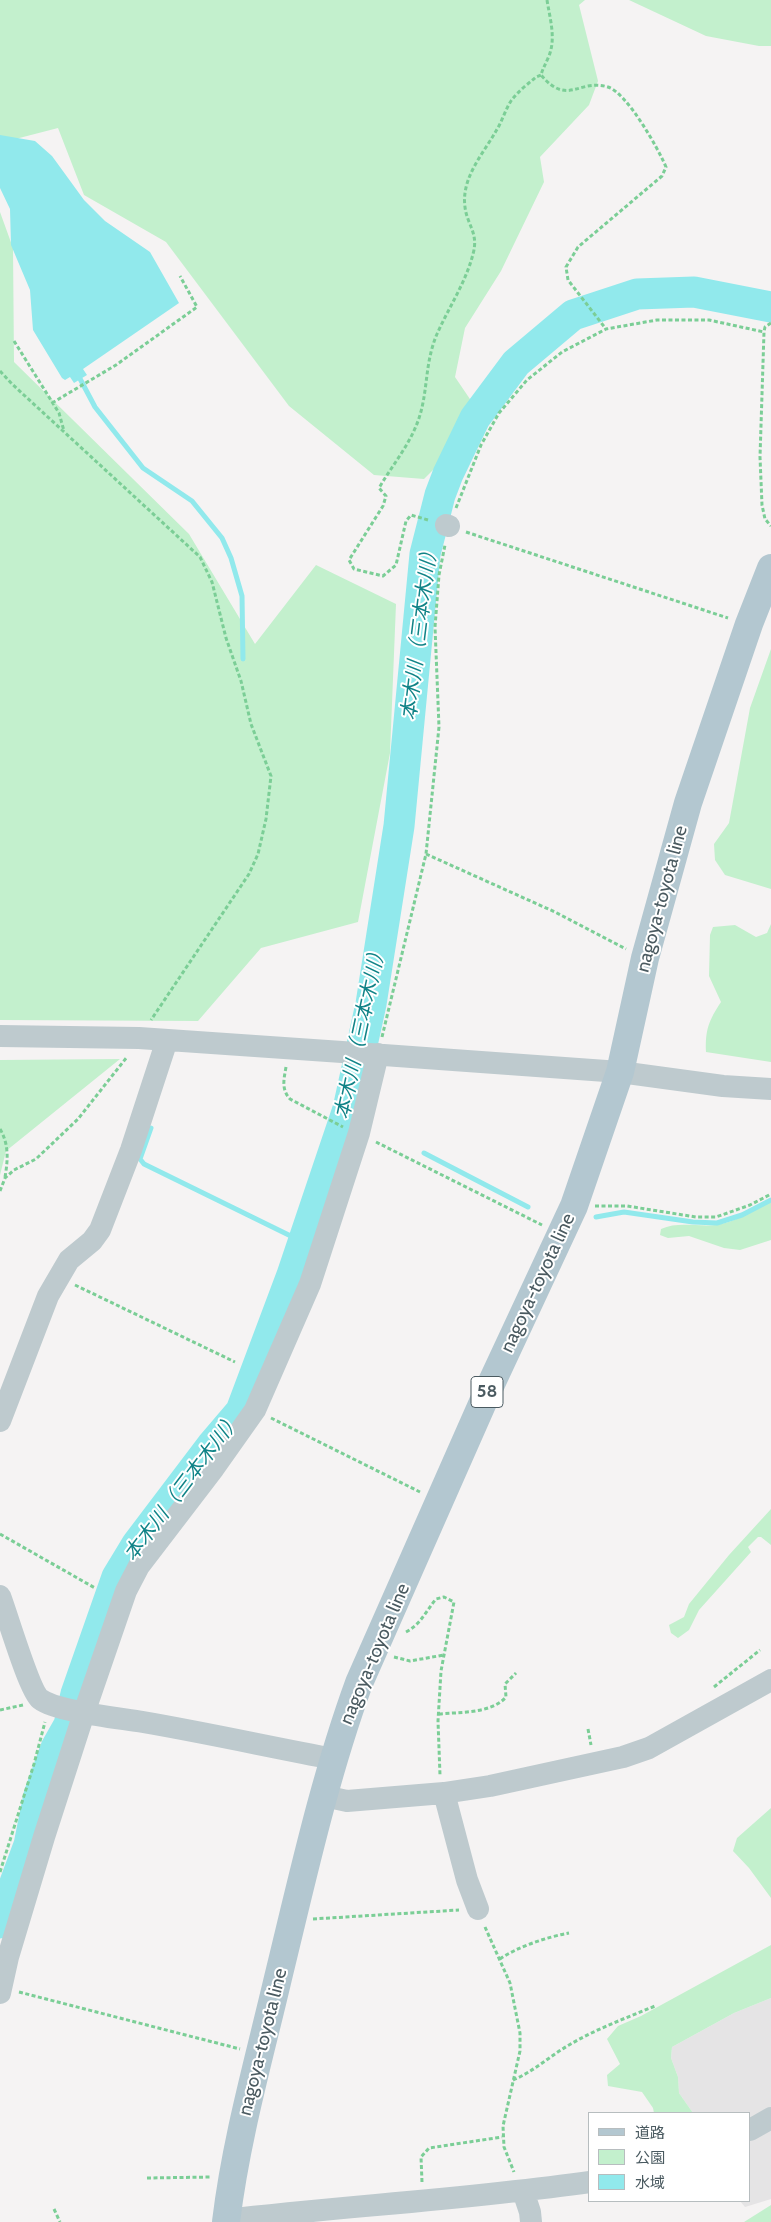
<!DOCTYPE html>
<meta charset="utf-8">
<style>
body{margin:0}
#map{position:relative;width:771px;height:2222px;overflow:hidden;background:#f5f3f3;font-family:Cabin,"Noto Sans JP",sans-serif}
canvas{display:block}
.legend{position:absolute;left:588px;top:2112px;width:162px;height:90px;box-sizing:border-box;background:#fff;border:1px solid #b7bdbf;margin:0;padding:6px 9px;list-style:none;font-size:15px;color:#4a5a60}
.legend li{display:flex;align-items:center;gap:10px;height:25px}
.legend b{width:25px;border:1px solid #b7bdbf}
</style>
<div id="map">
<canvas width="771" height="2222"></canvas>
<ul class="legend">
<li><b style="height:6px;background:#b3c7d0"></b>道路</li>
<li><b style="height:14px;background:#c3f0cd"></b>公園</li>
<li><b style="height:14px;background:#91e9ec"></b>水域</li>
</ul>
</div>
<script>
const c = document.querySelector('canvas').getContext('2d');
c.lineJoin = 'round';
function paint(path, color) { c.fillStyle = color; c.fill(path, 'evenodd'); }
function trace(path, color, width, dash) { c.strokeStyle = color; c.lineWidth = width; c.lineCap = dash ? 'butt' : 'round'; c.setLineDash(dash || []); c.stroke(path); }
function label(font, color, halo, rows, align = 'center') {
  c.font = font + ' Cabin,"Noto Sans JP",sans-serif'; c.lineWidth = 4; c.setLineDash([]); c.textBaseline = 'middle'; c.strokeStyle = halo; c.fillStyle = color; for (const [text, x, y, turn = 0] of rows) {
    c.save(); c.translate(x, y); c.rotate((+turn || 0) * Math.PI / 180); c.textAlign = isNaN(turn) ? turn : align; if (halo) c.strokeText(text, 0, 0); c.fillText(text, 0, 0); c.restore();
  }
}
const education = new Path2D(`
 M771,1998V2199L745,2207L740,2201H750V2113H693L679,2093L678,2077L671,2058L672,2047L734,2013Z`);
const green = new Path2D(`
 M0,0H585L579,5L598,81L589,105L540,157L544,182L501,271L465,328L455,377L474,405L445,458L424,479L374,475L289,406L166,242L84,195L58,128L0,143Z
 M629,0H771V46H759L706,36Z
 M0,212L13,248L14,362L189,534L255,644L316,565L396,604L390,753L358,922L261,948L198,1021L0,1020Z
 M771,649V889L725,875L715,860L714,844L729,823L750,708Z
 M771,924V1062L706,1052C705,1030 709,1020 721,1002L709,976L710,935L713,927L735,925L756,937L767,933Z
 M120,1059L6,1151L0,1175V1060Z
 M771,1202V1240L740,1250L724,1248L689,1236L668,1238L660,1235L661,1229C678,1221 697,1227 716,1225C735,1222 753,1211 771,1202Z
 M771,1509V1545L761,1537H758L748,1547L751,1552L699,1610L689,1630L678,1638L671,1633L669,1625L684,1617L689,1604L729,1555Z
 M771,1808V1898L749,1868L733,1851L737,1838Z
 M771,1945V1998L734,2013L672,2047L671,2058L678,2077L679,2093L693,2113H654L653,2108L642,2092L608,2086L607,2075L620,2064L607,2039L618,2026L641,2016Z
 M771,2205V2222H744Z`);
const water = new Path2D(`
 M0,135L35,141L52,156L84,200L105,221L150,252L179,303L83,369L87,375L74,383L70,377L65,380L62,378L33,330L30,290L11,245L10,209L0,188Z`);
const stream = new Path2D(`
 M77,373L95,407L143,468L192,501L222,538L231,558L242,596L243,659
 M151,1128L140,1159L144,1164L303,1242
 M424,1153L528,1207
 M596,1217L624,1212L693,1222L717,1223L742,1215L771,1200
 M0,1895L10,1896`);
const river = new Path2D(`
 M0,1923L29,1845L39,1795L56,1748L69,1725L76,1694L117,1577L137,1544L212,1445L241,1411L292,1275L348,1109L371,1004L399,826L425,554L440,495L448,474L475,418L516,363L573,315L637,294L694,292L771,307`);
const path = new Path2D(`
 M547,0C550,19 556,38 549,56C546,63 543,68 541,75C568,107 579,78 608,87C627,93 658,148 666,167L662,176L578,247L566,267L568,280L606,329
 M771,323L765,327L764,332L760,457L762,505L765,519L771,526
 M14,341L59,413L64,431
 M0,371L12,384L200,557L212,582L226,638L241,681L251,724L271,776L266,819L258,854L249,874L151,1020
 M52,403L116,365L197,307L180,276
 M456,508L481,445L499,413L527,380L562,352L606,329L657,320H709L764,332
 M428,520L411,515L406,521L396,565L383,576L354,569L349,560L383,506L386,496L379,488C393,464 412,442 420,415C428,388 425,362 437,334C449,307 466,282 473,254C479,233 467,225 465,207C461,178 483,154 496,131C502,122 505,110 511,101C518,91 528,84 536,77L541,75
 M466,532L728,618
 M426,854L555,912L626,949
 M382,1037L426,854L439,727L435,627L439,575L445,545
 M286,1067C284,1079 281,1089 290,1099L343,1127
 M0,1129C9,1144 8,1160 5,1177
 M376,1142L542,1225
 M0,1191L5,1178L14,1170L36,1159L78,1119L127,1057
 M595,1206H627L696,1217H716L750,1205L771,1194
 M75,1285L235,1362
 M271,1418L420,1492
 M0,1534L95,1588
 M406,1632C421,1624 426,1611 436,1599L444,1597L454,1602L441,1671L438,1721L440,1775
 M394,1657L410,1661L444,1655
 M714,1687L760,1650
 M0,1710L23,1705
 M439,1714C459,1712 491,1714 506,1697L505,1684L516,1673
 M588,1729L591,1745
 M0,1872L34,1764L45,1722
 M313,1919L459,1910
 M485,1927L510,1983L520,2033V2051L503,2126L504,2147L514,2172
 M500,1959C517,1947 547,1937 569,1933
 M19,1992L240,2049
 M513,2080C533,2072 550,2056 569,2045C596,2029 626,2018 655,2006
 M147,2178L212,2177
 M422,2182L421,2157L429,2148L502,2137
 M54,2209L60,2222`);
const minor = new Path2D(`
 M446,525L449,526
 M0,1036L139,1038L342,1052L620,1072L723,1086L771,1089
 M0,1421L48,1296L69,1260L92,1241L100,1230L131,1150L167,1040
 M0,1596C7,1614 29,1690 40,1699C57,1712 120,1718 143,1722C207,1733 270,1747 334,1759
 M444,1793L467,1880L478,1909
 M324,1796L347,1801L444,1793L490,1786L623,1757L649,1748L771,1680
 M0,1993L8,1957L44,1837L84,1713L126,1591L139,1566L214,1468L255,1410L310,1284L359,1133L378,1054
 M750,2130L771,2118
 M523,2191L530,2212L531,2222
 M226,2220C347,2206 469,2199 590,2182`);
const major = new Path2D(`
 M226,2222C236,2139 259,2059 278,1978C302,1880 324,1779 359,1683L491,1384L574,1206L620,1072L645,958L688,803L749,624L771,568`);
const shields = [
 [487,1392,32]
];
const shieldNames = [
 ["58",487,1392]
];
const streetNames = [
 ["nagoya-toyota line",662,899,-75],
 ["nagoya-toyota line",538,1283,-65],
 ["nagoya-toyota line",375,1654,-67],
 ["nagoya-toyota line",263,2042,-76]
];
const waterNames = [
 ["本木川（三本木川）",420,631,-83],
 ["本木川（三本木川）",361,1031,-78],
 ["本木川（三本木川）",183,1487,-53]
];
paint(education, '#e5e4e5');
paint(green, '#c3f0cd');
paint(water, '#91e9ec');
trace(stream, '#91e9ec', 5);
trace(river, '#91e9ec', 31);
trace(path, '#7bce96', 3, [4, 2.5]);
trace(minor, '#becace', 22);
trace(major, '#b3c7d0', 28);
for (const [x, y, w] of shields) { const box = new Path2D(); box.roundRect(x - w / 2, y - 15.5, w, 31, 4); c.fillStyle = '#fff'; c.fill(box); trace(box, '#4a5a60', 1); }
label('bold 18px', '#4a5a60', null, shieldNames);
label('19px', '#4a5a60', '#fff', streetNames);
label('italic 20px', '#108387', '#fff', waterNames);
</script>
